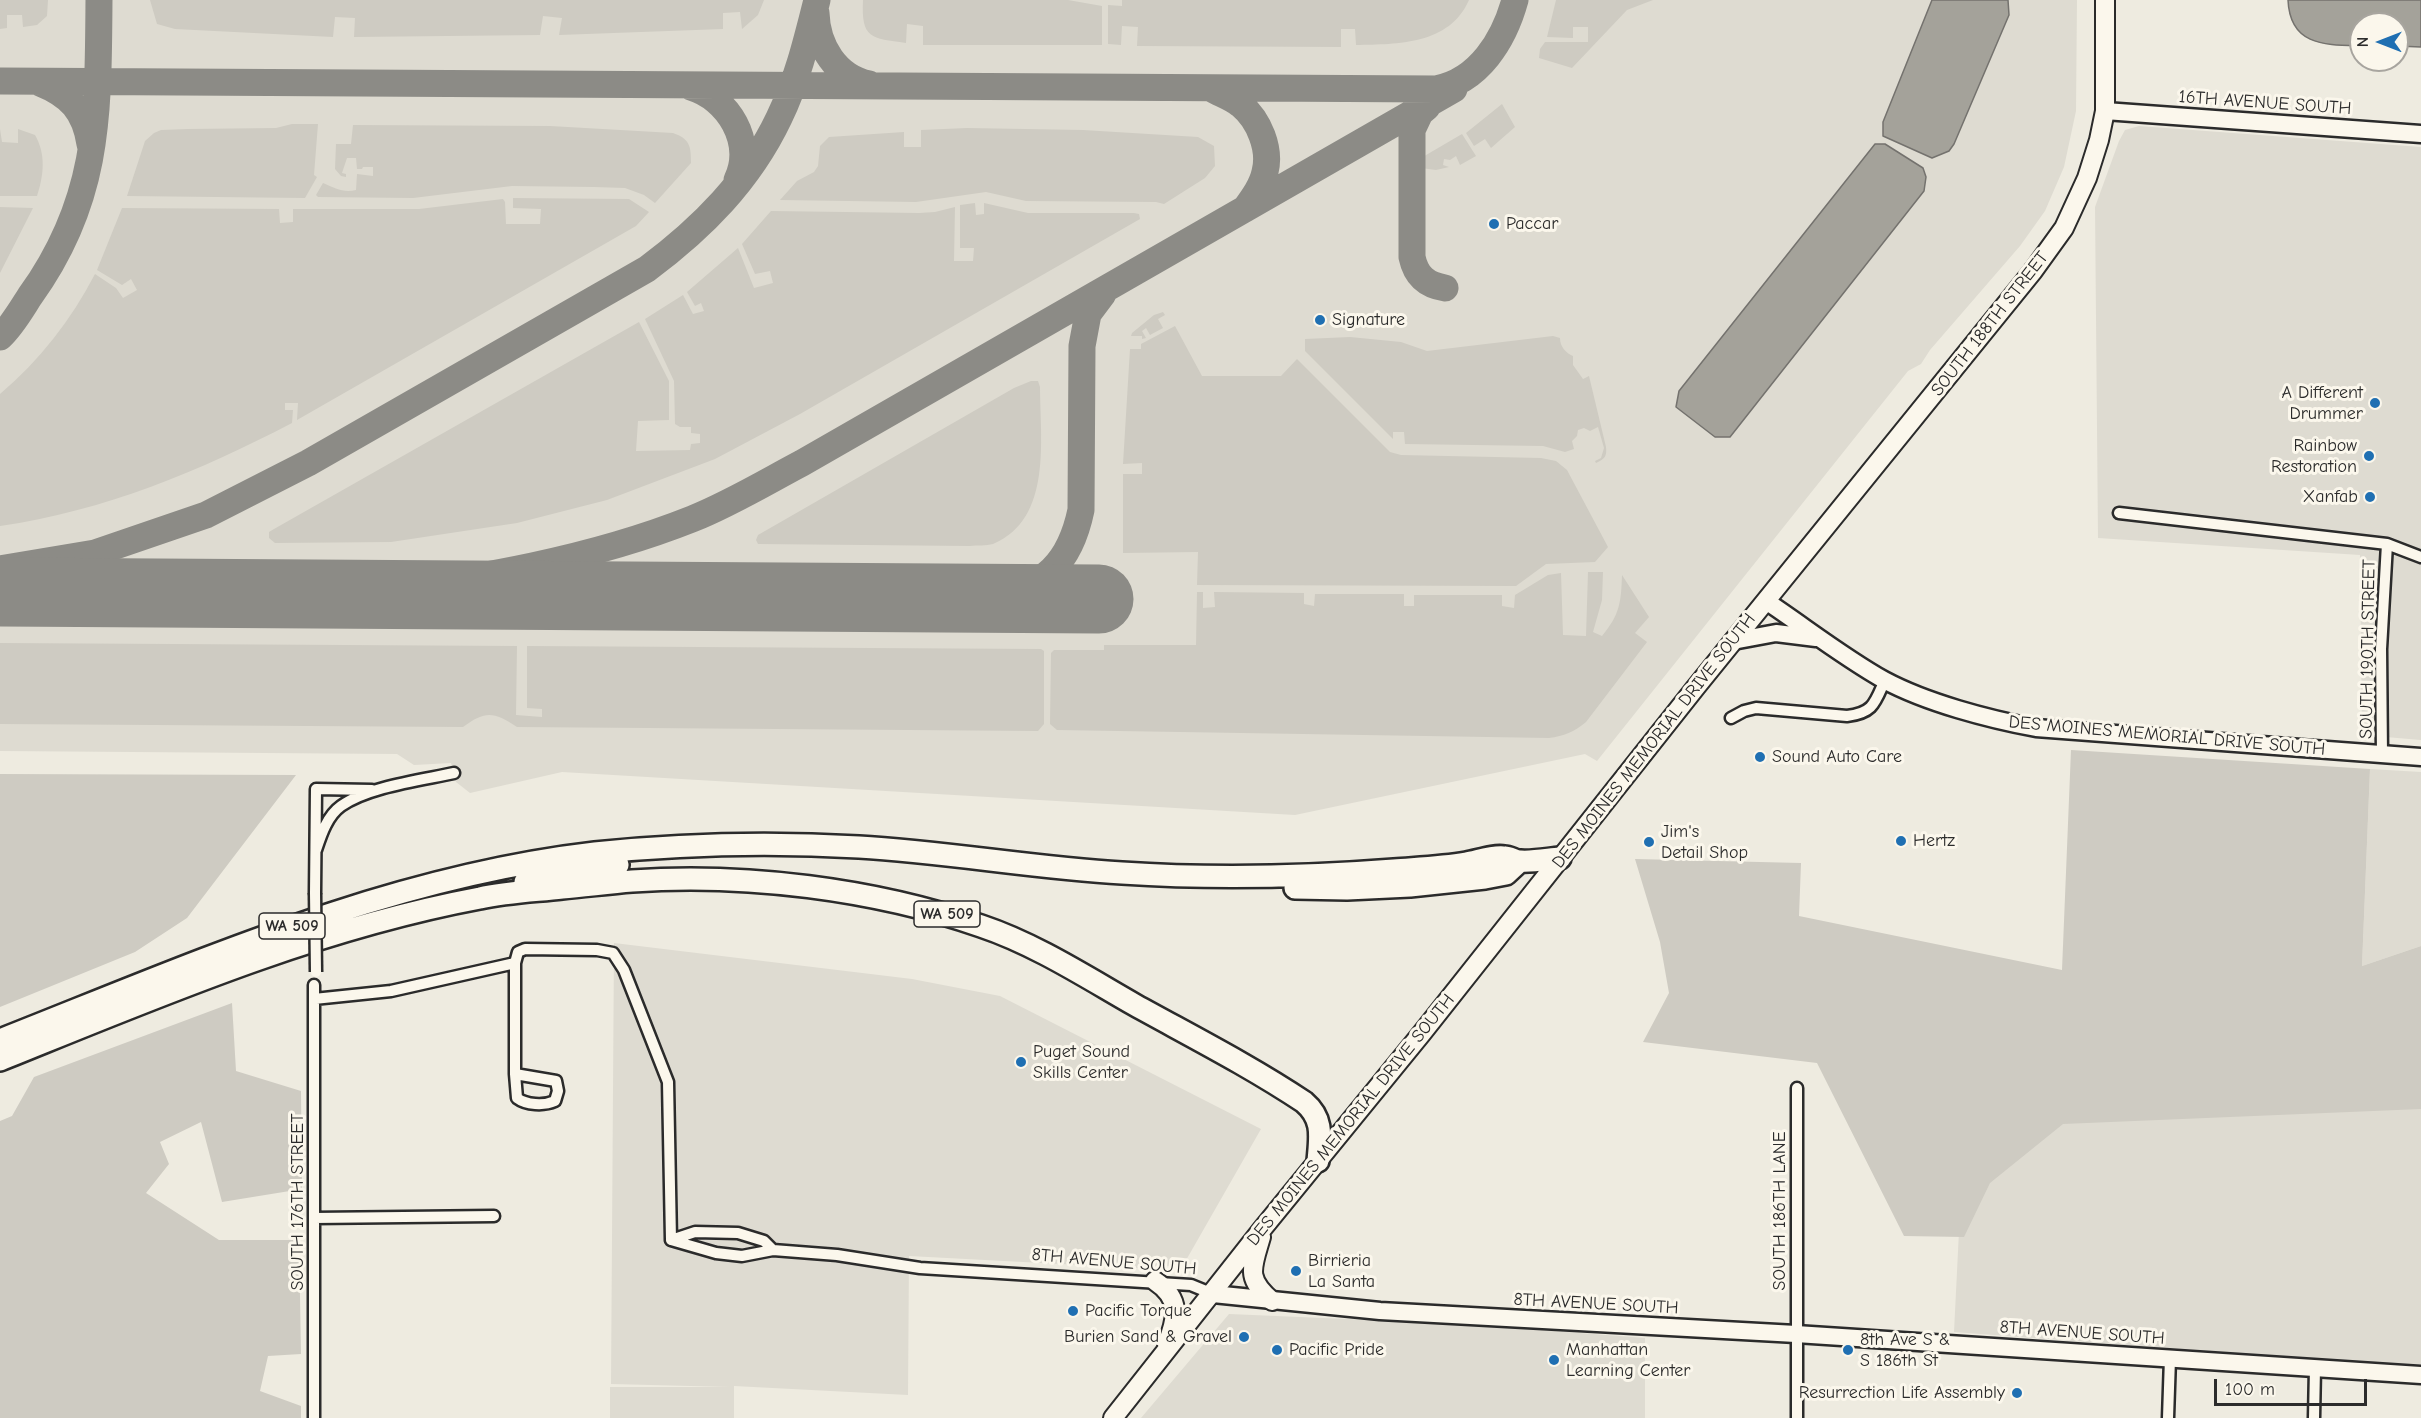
<!DOCTYPE html>
<style>
body{margin:0}
#map{position:relative;width:2421px;height:1418px;overflow:hidden;background:#eeebe0;font-family:"Comic Neue",sans-serif}
canvas{display:block}
.north{position:absolute;left:2349px;top:12px;width:60px;height:60px;box-sizing:border-box;background:#fbf7ec;border:2px solid #a8a59f;border-radius:50%;rotate:270deg;font-size:16px;font-weight:700;line-height:24px;text-align:center;color:#2b2b2b}
.north::after{content:'';display:block;margin:auto;width:21px;height:27px;background:#1f6fb2;clip-path:polygon(50% 0,100% 100%,50% 72%,0 100%)}
.scale{position:absolute;left:2214px;top:1379px;width:153px;height:27px;box-sizing:border-box;border:3px solid #2b2b2b;border-top:0;padding-left:8px;font-size:18px;line-height:21px;white-space:nowrap;color:#2b2b2b;-webkit-text-stroke:4px #fbf7ec;paint-order:stroke}
</style>
<div id="map">
<canvas width="2421" height="1418"></canvas>
<div class="north">N</div>
<div class="scale">100 m</div>
</div>
<script>
const c = document.querySelector('canvas').getContext('2d');
c.lineJoin = 'round';
function paint(path, color) { c.fillStyle = color; c.fill(path, 'evenodd'); }
function trace(path, color, width, dash) { c.strokeStyle = color; c.lineWidth = width; c.lineCap = dash ? 'butt' : 'round'; c.setLineDash(dash || []); c.stroke(path); }
function label(font, color, halo, rows, align = 'center') {
  c.font = font + ' "Comic Neue",sans-serif'; c.lineWidth = 6; c.setLineDash([]); c.textBaseline = 'middle'; c.strokeStyle = halo; c.fillStyle = color; for (const [text, x, y, turn = 0] of rows) {
    c.save(); c.translate(x, y); c.rotate((+turn || 0) * Math.PI / 180); c.textAlign = isNaN(turn) ? turn : align; if (halo) c.strokeText(text, 0, 0); c.fillText(text, 0, 0); c.restore();
  }
}
const built = new Path2D(`
 M0,0H2077L2076,111L2064,167L2045,211L2020,246L1930,350L1921,364L1908,371L1597,761L1585,754L1295,815L562,772L470,793L456,782L451,763L414,765L397,754L0,751Z
 M2139,126L2421,147V740L2362,735L2360,555L2098,538L2095,207L2119,141L2125,130Z
 M2370,769L2421,772V946L2362,966Z
 M614,943L912,979L1000,996L1261,1129L1185,1262L1156,1269L909,1256L908,1395L734,1386V1418H610V1387H730L611,1384Z
 M2421,1099V1367L1954,1332L1960,1211L2047,1116Z
 M1229,1314L1465,1324L1645,1338V1418H1141Z`);
const green = new Path2D(`
 M0,0H48L47,16L37,25L23,27L22,15H7V28L0,29Z
 M150,0H764L758,15L742,29L740,12L723,13V29L559,35L562,18L543,16L540,35L354,37L355,18L335,17L333,37L175,29L157,24Z
 M863,0H1068L1102,6V45H923V26L907,24L906,43C871,38 861,39 863,0Z
 M1122,0H1469C1449,45 1398,44 1356,45L1355,29H1341V47L1137,46L1138,27L1122,26L1121,45L1108,44V5L1122,6Z
 M1556,0H1653L1627,10L1572,68L1539,58L1540,49L1545,42H1588V27H1573V38L1547,37Z
 M1502,104L1515,127L1491,148L1485,139L1474,146L1466,133Z
 M292,124H318L314,175L317,177L305,198L127,196L145,141L154,133L161,130L188,129L276,128Z
 M353,125L550,126L673,133C690,139 691,146 691,163L655,203L644,195L625,188L594,187L512,186L413,198L318,197L316,195L323,183C335,188 343,193 356,190L357,174L373,176V167H363L362,169H357L356,158H347L342,173L346,174V177L341,176L335,169L336,144H351Z
 M967,128L1083,130L1198,137L1214,146L1215,166L1205,178L1164,204L1156,202L1026,201L986,192L916,202L780,200L797,181L814,172L818,166L820,146L829,137L904,132V147H921V130Z
 M0,129L2,142L18,143V129L35,135C46,154 44,175 37,196H0Z
 M1462,134L1476,156L1460,165L1456,156L1450,160L1444,159L1443,165L1449,167L1436,170L1421,168V158Z
 M513,198L629,199L649,212L636,226L297,420L298,403H285V410H293L292,423C200,471 104,511 0,526V394C40,360 71,320 95,274L116,288L123,298L137,290L131,279L122,285L97,270L122,208L279,209L280,223L293,222V209H419L503,199L505,202L506,224H540L541,209L513,208Z
 M975,203L976,215L984,214V203L1028,213H1134L1139,214L1140,219L800,414L715,459L607,500L517,523L391,542L275,543L269,538V532L274,529L639,322L669,381V420L638,421L636,451L690,450L691,444L700,443V434L691,433V427H680L675,424L674,381L645,319L683,295L693,314L704,311L701,303L695,306L687,292L738,248L754,288L773,283L770,271L755,274L742,244L771,211L919,213L935,212L955,207L954,261H973L974,248H960V205Z
 M0,207L33,208L0,273Z
 M1163,312L1165,315L1158,319L1163,328L1150,335L1146,328L1142,331L1146,338L1142,339V336H1131L1132,333L1154,315Z
 M1175,326L1202,376H1281L1297,359L1390,452L1401,455L1541,458L1556,461L1567,470L1608,547L1595,562L1546,564L1516,586L1197,585L1198,552L1123,553V474H1142V463L1123,464L1130,349H1141V344Z
 M1553,336L1560,338C1560,347 1566,353 1573,356V365L1583,379L1589,376L1606,447C1607,456 1605,459 1596,463L1595,461L1601,458L1604,448L1598,427L1590,431L1584,428L1578,430L1577,436L1572,441L1574,449L1565,452L1543,446L1405,444L1404,432H1393V439L1305,351V339L1350,337L1401,342L1427,351Z
 M1031,381H1038L1040,387C1040,439 1053,519 993,544C986,546 977,545 970,546L758,544L756,540L758,535L1014,388Z
 M1588,572H1603L1602,600L1593,632L1602,636C1620,614 1621,603 1622,575L1649,617L1635,633L1647,642L1586,722C1574,732 1564,736 1549,738L1057,730L1050,724L1051,653L1054,650H1104V645H1196L1197,592H1203V608L1215,607L1214,592L1304,593V604L1314,606L1315,594H1404V606H1414V595H1502V606L1514,608L1515,595L1548,575L1561,573L1563,635L1586,636Z
 M0,643L517,646L516,715L542,717V709L527,708V646L1041,649L1044,651V724L1038,731L517,727C494,712 486,710 463,727L0,724Z
 M2071,750L2370,769L2362,966L2421,946V1109L2063,1124L1990,1183L1964,1237L1904,1236L1817,1063L1643,1042L1669,993L1660,942L1635,859L1801,863L1799,916L2062,970Z
 M0,774L296,775L187,918L135,952L0,1007Z
 M232,1003L236,1071L301,1091L302,1189L222,1202L201,1122L160,1142L169,1164L146,1193L219,1240H299L301,1354L268,1356L260,1391L301,1406V1418H0V1121L12,1116L34,1077Z`);
const water = new Path2D(`
 M1932,0H2008L2009,15L1954,144L1949,151L1932,158L1883,136V122Z
 M2288,0H2421V47L2397,46V24H2361V46C2325,45 2290,46 2288,0Z
 M1875,144H1885L1923,168L1926,177L1924,191L1730,437H1715L1676,407L1679,391Z`);
const taxiway = new Path2D(`
 M816,13C817,46 836,77 869,84
 M0,81L1436,89C1479,81 1504,40 1515,0
 M40,83C70,95 85,111 90,144
 M691,87C728,98 755,142 737,180
 M1212,89C1221,94 1233,98 1241,105C1259,120 1271,149 1265,172C1262,186 1253,198 1245,209
 M1427,107L1420,113L1412,130V257C1416,276 1426,285 1445,288
 M0,337C12,326 21,310 30,296C100,199 98,114 99,0
 M0,569L95,553L206,515L308,463L647,269C702,228 749,181 779,118C797,81 807,40 817,0
 M368,594C478,578 589,560 692,519C730,504 766,482 802,463L1454,89
 M991,597C1045,587 1070,563 1081,510L1082,346L1088,314L1103,294`);
const runway = new Path2D(`
 M0,592L1099,599`);
const street = new Path2D(`
 M2119,513L2387,544L2421,557
 M1731,718L1744,711L1756,708L1847,716C1874,713 1875,702 1885,680
 M2382,755L2381,649L2387,544
 M316,850C321,835 327,816 341,806C367,787 422,780 454,773
 M315,893L316,789L372,790
 M314,985V1418
 M314,999L391,991L515,963L518,952L525,949L597,950L613,953L624,970L668,1082L671,1240
 M515,1074L556,1081L558,1091L555,1101C544,1106 526,1105 517,1098L515,1074V963
 M1797,1088V1418
 M314,1218L494,1216
 M671,1240L716,1253L742,1256L773,1250L837,1255L920,1268L1191,1285L1213,1294
 M671,1240L695,1232L738,1233L764,1241L773,1250
 M2168,1418L2170,1358
 M2314,1418L2315,1368`);
const secondary = new Path2D(`
 M2105,111L2421,134
 M1766,601C1805,627 1843,657 1884,680C1927,703 1988,719 2036,728L2421,757
 M1733,641L1776,633L1816,638
 M1213,1294L1380,1311L1796,1334L2421,1375`);
const primary = new Path2D(`
 M1261,1237C1252,1268 1245,1278 1272,1301
 M1155,1281C1182,1299 1177,1318 1167,1344
 M1113,1418L1263,1228L1422,1033L1696,687L2033,271L2064,228L2087,178L2099,140L2105,111V0`);
const highway = new Path2D(`
 M525,882L551,875L618,865
 M1295,888L1347,889L1410,886L1485,878L1506,874L1520,861
 M0,1040C193,964 387,877 595,853C682,844 771,842 859,847C947,852 1034,868 1122,873C1212,879 1304,877 1394,870C1418,868 1442,867 1466,863C1478,861 1493,855 1505,857C1510,857 1515,861 1520,861C1533,862 1548,859 1560,858
 M0,1060C156,997 314,929 480,898C507,892 535,891 562,888C585,886 608,883 632,881C744,873 874,889 981,926C1035,944 1086,977 1135,1005C1191,1036 1250,1066 1304,1102C1324,1119 1320,1137 1318,1161`);
const streetBridge = new Path2D(`
 M315,893L316,972`);
const markers = [
 [1494,224,6,"#1f6fb2"],
 [1320,320,6,"#1f6fb2"],
 [2375,403,6,"#1f6fb2"],
 [2369,456,6,"#1f6fb2"],
 [2370,497,6,"#1f6fb2"],
 [1760,757,6,"#1f6fb2"],
 [1901,841,6,"#1f6fb2"],
 [1649,842,6,"#1f6fb2"],
 [1021,1062,6,"#1f6fb2"],
 [1296,1271,6,"#1f6fb2"],
 [1073,1311,6,"#1f6fb2"],
 [1244,1337,6,"#1f6fb2"],
 [1277,1350,6,"#1f6fb2"],
 [1848,1350,6,"#1f6fb2"],
 [1554,1360,6,"#1f6fb2"],
 [2017,1393,6,"#1f6fb2"]
];
const shields = [
 [947,914,66],
 [292,926,66]
];
const shieldNames = [
 ["WA 509",947,914],
 ["WA 509",292,926]
];
const streetNames = [
 ["16TH AVENUE SOUTH",2265,103,4],
 ["SOUTH 188TH STREET",1990,324,-52],
 ["SOUTH 190TH STREET",2368,649,-89],
 ["DES MOINES MEMORIAL DRIVE SOUTH",2167,736,5],
 ["DES MOINES MEMORIAL DRIVE SOUTH",1654,741,-52],
 ["DES MOINES MEMORIAL DRIVE SOUTH",1351,1120,-51],
 ["SOUTH 176TH STREET",298,1202,-90],
 ["SOUTH 186TH LANE",1780,1211,-90],
 ["8TH AVENUE SOUTH",1114,1262,5],
 ["8TH AVENUE SOUTH",1596,1304,3],
 ["8TH AVENUE SOUTH",2082,1333,4]
];
const poiNames = [
 ["Paccar",1506,224],
 ["Signature",1332,320],
 ["A Different",2363,393,"right"],
 ["Drummer",2363,414,"right"],
 ["Rainbow",2357,446,"right"],
 ["Restoration",2357,467,"right"],
 ["Xanfab",2358,497,"right"],
 ["Sound Auto Care",1772,757],
 ["Jim's",1661,832],
 ["Detail Shop",1661,853],
 ["Hertz",1913,841],
 ["Puget Sound",1033,1052],
 ["Skills Center",1033,1073],
 ["Birrieria",1308,1261],
 ["La Santa",1308,1282],
 ["Pacific Torque",1085,1311],
 ["Burien Sand & Gravel",1232,1337,"right"],
 ["8th Ave S &",1860,1340],
 ["S 186th St",1860,1361],
 ["Pacific Pride",1289,1350],
 ["Manhattan",1566,1350],
 ["Learning Center",1566,1371],
 ["Resurrection Life Assembly",2005,1393,"right"]
];
paint(built, '#dedbd1');
paint(green, '#cecbc2');
paint(water, '#a4a29a');
trace(water, '#74726e', 1.5);
trace(taxiway, '#8c8b86', 27);
trace(runway, '#8c8b86', 69);
trace(street, '#2b2b2b', 15);
trace(secondary, '#2b2b2b', 21);
trace(primary, '#2b2b2b', 22);
trace(highway, '#2b2b2b', 26);
trace(street, '#fbf7ec', 10);
trace(secondary, '#fbf7ec', 16);
trace(primary, '#fbf7ec', 18);
trace(highway, '#fbf7ec', 21);
trace(streetBridge, '#2b2b2b', 15, []);
trace(streetBridge, '#fbf7ec', 10);
for (const [x, y, r, color] of markers) { const dot = new Path2D(); dot.arc(x, y, r, 0, 2 * Math.PI); c.fillStyle = color; c.fill(dot); trace(dot, '#fbf7ec', 2); }
for (const [x, y, w] of shields) { const box = new Path2D(); box.roundRect(x - w / 2, y - 13, w, 26, 4.5); c.fillStyle = '#fbf7ec'; c.fill(box); trace(box, '#2b2b2b', 1.5); }
label('bold 16px', '#2b2b2b', null, shieldNames);
label('18px', '#2b2b2b', '#fbf7ec', streetNames);
label('18px', '#2b2b2b', '#fbf7ec', poiNames, 'left');
</script>
